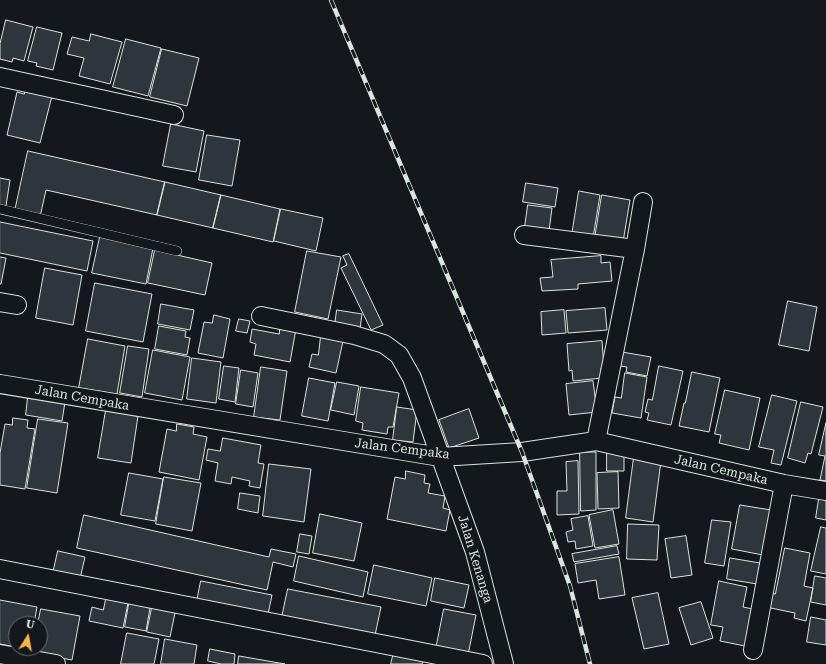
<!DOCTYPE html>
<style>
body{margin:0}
#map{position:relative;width:826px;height:664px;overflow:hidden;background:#14181c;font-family:"Roboto Serif",serif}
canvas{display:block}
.north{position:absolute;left:8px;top:616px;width:40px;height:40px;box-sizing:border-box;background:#14181c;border:1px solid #626a69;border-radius:50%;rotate:11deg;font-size:11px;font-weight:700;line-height:16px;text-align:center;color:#d8e6dc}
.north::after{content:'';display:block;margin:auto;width:14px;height:18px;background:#ffb74d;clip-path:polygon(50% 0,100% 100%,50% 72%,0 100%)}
</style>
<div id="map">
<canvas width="826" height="664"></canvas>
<div class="north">U</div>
</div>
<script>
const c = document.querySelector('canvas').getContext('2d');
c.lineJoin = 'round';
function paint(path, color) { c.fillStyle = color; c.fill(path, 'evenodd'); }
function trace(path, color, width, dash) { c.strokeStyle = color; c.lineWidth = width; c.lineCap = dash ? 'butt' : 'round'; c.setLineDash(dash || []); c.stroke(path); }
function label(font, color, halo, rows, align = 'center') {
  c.font = font + ' "Roboto Serif",serif'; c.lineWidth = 3; c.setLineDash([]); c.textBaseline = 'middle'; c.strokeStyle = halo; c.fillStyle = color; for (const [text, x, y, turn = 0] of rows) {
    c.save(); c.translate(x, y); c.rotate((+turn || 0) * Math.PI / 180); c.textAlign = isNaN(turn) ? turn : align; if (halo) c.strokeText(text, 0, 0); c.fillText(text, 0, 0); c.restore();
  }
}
const building = new Path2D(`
 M6,20L33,27L24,61L13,58L12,62L0,59V44Z
 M37,27L62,33L53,70L36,66L37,63L28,61Z
 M91,34L122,42L110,84L79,76L84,58L67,54L72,37L89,41Z
 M126,39L161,48L148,96L113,87Z
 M162,49L199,58L187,106L150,97Z
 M26,86L53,92L40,143L7,135L17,92L24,94Z
 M171,124L204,131L196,172L163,166Z
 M207,135L240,140L232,186L199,180Z
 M28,151L165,182L157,215L46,190L40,217L15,211Z
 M0,178L10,180L6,206L0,205Z
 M165,182L221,195L213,228L157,215Z
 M526,183L558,188L555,207L523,202Z
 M579,191L600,195L593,238L572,235Z
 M221,195L280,209L273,242L213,228Z
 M602,195L630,200L623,242L595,238Z
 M528,205L552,208L549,231L525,227Z
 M281,209L323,218L316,251L274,241Z
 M0,222L93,241L87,271L0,253Z
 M100,237L153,248L146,284L92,273Z
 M155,250L212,263L205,295L148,283Z
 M307,251L341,257L328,319L295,312Z
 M349,254L383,325L371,330L341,268L347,265L343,256Z
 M601,256V263L610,262L612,281L578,284V289L542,291L540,278L553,277L551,260Z
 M0,257L6,258L1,284H0Z
 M45,268L82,275L73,325L36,318Z
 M95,283L152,294L143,342L86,331Z
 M788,301L817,307L809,351L779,345Z
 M161,304L194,310L190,330L158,324Z
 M605,308L607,330L568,333L566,311Z
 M337,310L362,314L360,329L335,325Z
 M564,310L566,333L542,335L541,312Z
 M214,315L230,319L223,358L198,353L204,322L212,323Z
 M239,319L250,321L247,333L236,331Z
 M159,326L186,331L185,337L190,338L187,355L155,349Z
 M280,327L296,329L290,362L254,355L256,344L250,342L252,329L279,334Z
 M321,336L343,341L336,373L309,367L312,354L318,355Z
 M88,339L125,346L117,394L79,388Z
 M602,341L604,368H601L602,378L573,381L572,370L569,371L567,344Z
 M128,346L149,349L142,397L120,393Z
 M153,350L190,357L182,400L145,393Z
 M616,351L651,357L647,376L626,372L627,367L614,365Z
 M192,358L221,362L216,403L187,399Z
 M224,366L239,368L235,402L219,399Z
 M659,366L683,371L671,425L647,420L649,413L645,412L648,399L652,400Z
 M261,367L287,371L280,420L254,417Z
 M241,370L258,373L253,407L236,404Z
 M692,372L720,378L709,432L679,426L684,403H685Z
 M625,373L647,377L641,418L612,413L615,397L621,398Z
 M309,378L335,383L328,421L302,416Z
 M593,381L597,412L569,415L566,384Z
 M337,382L359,386L354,415L331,410Z
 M361,387L399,393L393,427H388L387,434L362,430L363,423L356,421Z
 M725,390L760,398L749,450L719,443L721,435L715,434Z
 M772,395L797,401L781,465L771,463L774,450L759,447Z
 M28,397L65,402L62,421L26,415Z
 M801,402L823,407L811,454L808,453L805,463L788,458Z
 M397,407L417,410L413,442L393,440Z
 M469,409L479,438L449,448L439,420Z
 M106,410L138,416L131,463L98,458Z
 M13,418L28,420L27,428L35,429L25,489L0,485V453L5,424L12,425Z
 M38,419L68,423L57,493L27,488Z
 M826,423V481L820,480L825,456L819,455Z
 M177,424L194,427L193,434L207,437L199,480L159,472L167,429L176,431Z
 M223,438L261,445L258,463L264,464L260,488L249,486L250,481L232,477L231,484L215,481L218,463L206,460L208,449L220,451Z
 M607,450L624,451V471H607Z
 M580,452H596V510L581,511Z
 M634,457L661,461L653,522L626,518Z
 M578,461L579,514L557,515V491H567L566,462Z
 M269,464L311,469L304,522L263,516Z
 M406,471L425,475L424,483L430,484L428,493L445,496L443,508L450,510L446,531L387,519L395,477L405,479Z
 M618,472L619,508L598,509L597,473Z
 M129,473L163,479L155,521L121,515Z
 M164,477L201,483L192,531L156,524Z
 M240,493L260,496L258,513L238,509Z
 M819,499L826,500V520L816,518Z
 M740,505L771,510L763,555L732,549Z
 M613,510L619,544L595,548L589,515Z
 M320,514L362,523L354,561L313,553Z
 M84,515L269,557L271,549L296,554L293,567L273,562L267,590L77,548Z
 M588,516L593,546L576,549L575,541L568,542L566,532L573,530L571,519Z
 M712,520L731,522L724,566L705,563Z
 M628,524L659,525L657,560L627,559Z
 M821,527L826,528V574L811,571Z
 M300,534L312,536L309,554L297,552Z
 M686,536L692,575L671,578L665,539Z
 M617,546L619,554L574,562L572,554Z
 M785,548L810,553L804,586L813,588L806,621L794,618L795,613L766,607L769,593L775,594Z
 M58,551L85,557L79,583L52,578Z
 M299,556L368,572L363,597L294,581Z
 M619,557L625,595L599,599L596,580L578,583L575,564Z
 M730,558L760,563L757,584L727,579Z
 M374,565L432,578L426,606L368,594Z
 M815,576L826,578V605L811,602Z
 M435,578L469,585L464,608L431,601Z
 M201,581L272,595L267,619L196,606Z
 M719,581L747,587L743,607L758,610L750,647L720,641L723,627L711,625Z
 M288,589L381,607L374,640L281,622Z
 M658,593L669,644L644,649L632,598Z
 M107,594L129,598L123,628L89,621L92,607L103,610Z
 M130,598L151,602L146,631L125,627Z
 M0,600L37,607L34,624H16V647L0,644Z
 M701,602L713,638L691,645L679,608Z
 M153,603L176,608L170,637L147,632Z
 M41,609L80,616L72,660L33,653L34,648H40V624H38Z
 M444,609L476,615L467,660L435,654Z
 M811,617L826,620V645L807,642Z
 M127,633L159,639L154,664H121Z
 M165,639L197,645L194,664H161Z
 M210,649L235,654L234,664H221L208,661Z
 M394,652L424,657L422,664H391Z
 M239,656L285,664H238Z`);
const service = new Path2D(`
 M0,209L177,251`);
const minor = new Path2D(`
 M0,77L174,115
 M524,235L635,249
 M0,302L17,305
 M261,316L354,335L384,344L399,355L412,378L475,552L504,664
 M0,384L440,457L522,452L596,441L784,484L826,491
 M596,441L635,249L643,202
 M0,569L483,664
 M753,650L784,484
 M0,654L56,664`);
const rail = new Path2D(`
 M331,0L522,452L570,586L590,664`);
const streetNames = [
 ["Jalan Cempaka",82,398,10],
 ["Jalan Cempaka",402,449,7],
 ["Jalan Cempaka",721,470,13],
 ["Jalan Kenanga",475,559,73]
];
paint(building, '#2c363c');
trace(building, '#d8e6dc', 1);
trace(service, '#d8e6dc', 10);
trace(minor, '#d8e6dc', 20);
trace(service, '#14181c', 9);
trace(minor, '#14181c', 18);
trace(rail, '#d8e6dc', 4.5);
trace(rail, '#14181c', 3, [9]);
label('13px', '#d8e6dc', '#14181c', streetNames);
</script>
